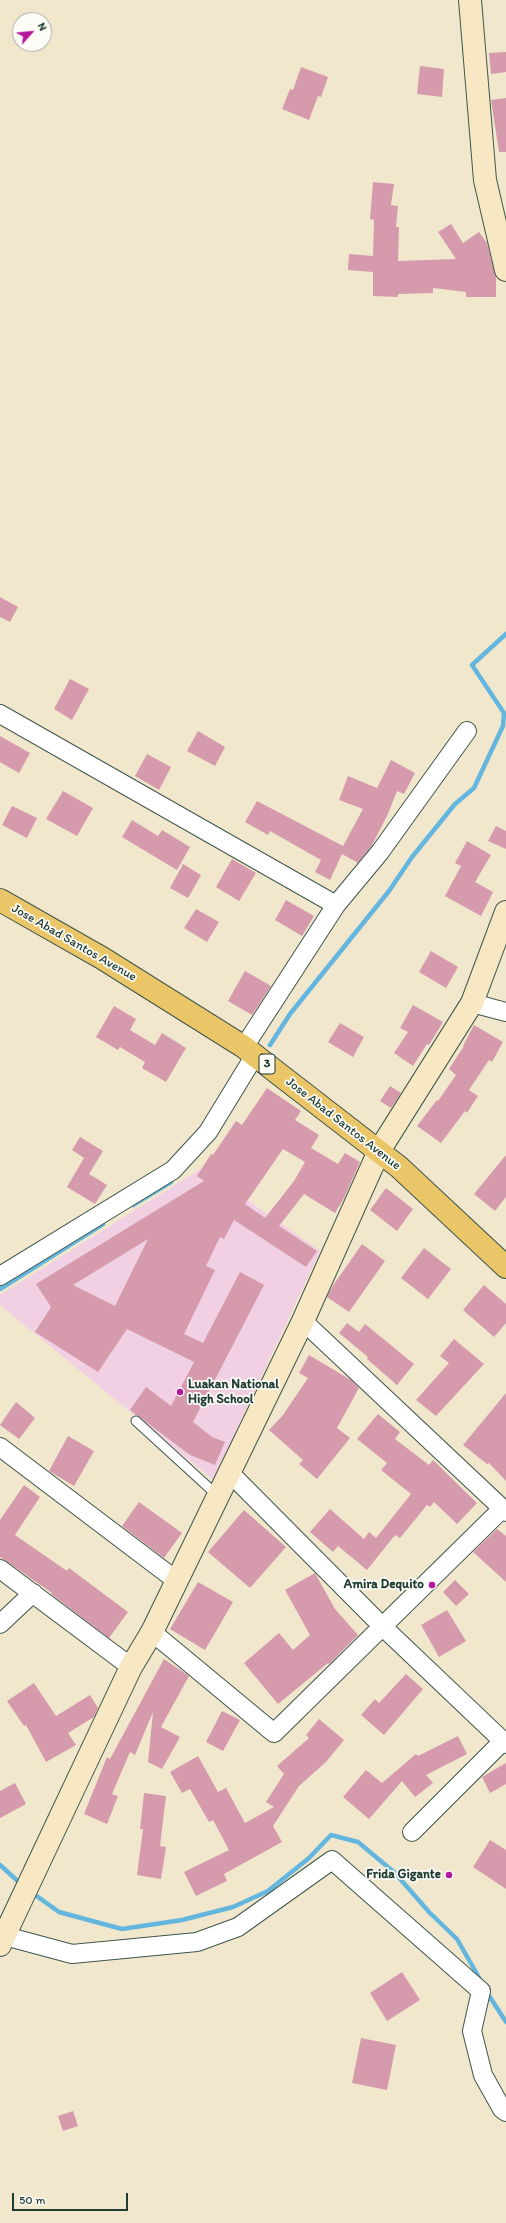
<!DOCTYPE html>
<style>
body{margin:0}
#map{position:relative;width:506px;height:2223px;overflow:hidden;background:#f1e7cd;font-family:Itim,sans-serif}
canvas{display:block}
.north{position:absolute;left:12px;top:12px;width:40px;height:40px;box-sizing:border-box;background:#fdfcf7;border:1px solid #a4b0a9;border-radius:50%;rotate:63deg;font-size:11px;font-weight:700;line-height:16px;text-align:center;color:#1f3d34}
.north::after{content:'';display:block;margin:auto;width:14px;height:18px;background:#b5179e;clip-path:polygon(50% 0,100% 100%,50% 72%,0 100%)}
.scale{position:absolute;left:12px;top:2193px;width:116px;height:18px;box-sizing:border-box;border:2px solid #1f3d34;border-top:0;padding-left:5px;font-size:12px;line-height:14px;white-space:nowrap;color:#1f3d34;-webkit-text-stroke:3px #fdfcf7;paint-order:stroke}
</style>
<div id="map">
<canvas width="506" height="2223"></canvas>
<div class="north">N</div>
<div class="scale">50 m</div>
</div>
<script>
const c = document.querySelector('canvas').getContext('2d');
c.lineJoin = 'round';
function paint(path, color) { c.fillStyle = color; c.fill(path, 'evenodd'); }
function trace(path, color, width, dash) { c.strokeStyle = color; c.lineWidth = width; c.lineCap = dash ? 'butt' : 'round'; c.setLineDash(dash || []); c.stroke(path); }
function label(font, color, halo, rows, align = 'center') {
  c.font = font + ' Itim,sans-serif'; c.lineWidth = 3.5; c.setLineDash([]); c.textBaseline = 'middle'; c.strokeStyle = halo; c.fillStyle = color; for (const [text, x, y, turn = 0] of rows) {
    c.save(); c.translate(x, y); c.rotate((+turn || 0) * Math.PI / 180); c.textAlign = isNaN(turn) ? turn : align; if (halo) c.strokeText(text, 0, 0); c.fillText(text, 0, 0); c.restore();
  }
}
const built = new Path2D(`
 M202,1168L320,1251L213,1480L0,1305V1295Z`);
const stream = new Path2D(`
 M270,1045L290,1014L389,891L412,857L455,804L474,788L503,726L504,713L472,665L506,634
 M133,1205L171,1182
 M0,1289L103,1224
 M0,1865L22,1885
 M31,1892L59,1912L122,1929L182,1920L233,1907L268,1891L309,1858L331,1835L358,1842L395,1873L429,1912L457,1939L481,1981
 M486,1991L506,2022`);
const building = new Path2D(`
 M506,52V72L491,74L489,53Z
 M420,66L444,69L442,97L417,94Z
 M301,67L328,77L321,97L318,96L309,120L282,109L290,89L293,90Z
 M506,98V152H499L491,100Z
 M373,182L394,184L391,205L398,206L396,227H399L398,261L456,259L438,232L451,224L463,243L479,232L487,243L496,277V297H466V292L433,288V293L398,294V297L373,296V272L348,270L349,254L373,256L374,220L370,219Z
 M0,597L18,607L10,622L0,617Z
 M70,679L89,689L72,720L54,709Z
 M198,731L225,747L215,766L187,751Z
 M0,736L30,753L19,773L0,762Z
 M147,754L171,767L159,790L135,776Z
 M391,760L415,773L404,794L397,791L387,816L371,847L358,863L342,854L330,880L315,872L321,860L270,831L268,835L245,822L257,801L343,846L363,809L339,800L348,776L377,788Z
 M63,791L93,808L77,836L46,819Z
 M12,806L37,818L27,838L2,825Z
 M132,820L158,836L162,830L190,847L177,870L122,837Z
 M496,826L506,831V849L488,841Z
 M467,841L491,855L475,882L493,892L481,916L445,896L461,866L455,863Z
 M232,859L256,873L239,901L216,887Z
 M183,864L201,875L188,898L170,888Z
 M286,900L314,916L302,936L275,920Z
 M196,909L219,922L207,942L184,928Z
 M431,951L458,967L446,988L419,972Z
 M245,971L271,986L252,1015L228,1001Z
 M413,1005L443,1022L429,1045L427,1044L413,1066L394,1053L408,1032L400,1028Z
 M114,1006L136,1019L130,1030L155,1045L162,1033L186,1048L166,1082L142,1068L145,1062L120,1047L118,1050L96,1037Z
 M340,1023L364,1037L353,1057L328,1042Z
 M474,1025L503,1042L492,1062L489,1060L469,1090L478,1096L467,1113L465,1111L441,1143L417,1126L437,1100L438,1101L456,1075L449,1069L464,1046H463Z
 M390,1086L401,1093L391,1108L380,1101Z
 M267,1088L301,1111L295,1120L319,1135L311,1148L338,1164L345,1153L360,1162L344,1198L335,1213L304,1194L279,1226L317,1251L306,1267L234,1220L224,1239L220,1237L206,1266L215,1270L184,1334L203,1343L240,1272L264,1285L193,1422L212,1437L225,1442L215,1465L190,1455L130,1410L146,1387L171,1406L194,1362L127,1329L98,1372L35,1332L51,1307L36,1284L204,1181L197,1176L211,1154L213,1155L236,1121L242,1125ZM283,1149L305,1162L294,1181L265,1218L245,1204ZM148,1239L115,1306L73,1285Z
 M80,1137L103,1151L89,1174L107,1185L95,1204L67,1187L84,1158L72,1150Z
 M506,1155V1197L495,1211L474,1194Z
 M386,1188L413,1209L397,1231L370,1210Z
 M362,1244L385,1261L349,1312L327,1297L332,1287Z
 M424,1248L451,1269L428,1299L401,1278Z
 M484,1285L506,1304V1323L494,1337L463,1310Z
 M347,1323L359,1332L365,1324L414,1364L397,1385L367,1359L368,1357L339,1333Z
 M454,1339L484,1364L436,1416L416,1400L449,1363L440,1356Z
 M309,1355L351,1380L359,1388L337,1428L350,1438L317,1479L299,1464L303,1460L269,1430L283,1415L308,1378L299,1373Z
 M506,1393V1481L489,1463L487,1464L463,1445Z
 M16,1402L35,1418L19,1439L0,1425Z
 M378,1414L400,1432L395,1439L429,1465L433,1460L477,1503L457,1524L434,1502L430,1507L427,1505L400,1538L395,1535L367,1570L338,1546L333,1552L310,1532L330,1509L364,1539L369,1532L376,1538L411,1494L381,1470L387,1463L357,1439Z
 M68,1436L94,1451L74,1486L49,1471Z
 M24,1485L40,1497L15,1535L67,1571L69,1568L128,1612L109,1638L51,1594L52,1593L0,1557V1520Z
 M139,1502L182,1533L164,1558L122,1526Z
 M244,1510L286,1547L250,1588L208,1552Z
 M497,1529L506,1536V1582L473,1552Z
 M315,1573L335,1609L358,1635L329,1664L328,1663L278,1704L244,1663L279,1633L293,1650L310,1635L285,1590Z
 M455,1580L469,1594L456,1606L443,1592Z
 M198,1582L233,1602L205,1650L170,1629Z
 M447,1610L466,1641L439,1657L421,1625Z
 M164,1659L189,1676L161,1727L180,1737L162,1769L148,1762L153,1712L135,1755L130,1752L112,1794L118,1796L107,1824L84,1814L107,1757L110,1759Z
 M406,1674L423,1689L384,1735L361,1715L375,1699L379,1703Z
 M34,1683L56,1716L90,1695L98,1708L94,1717L68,1733L76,1745L46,1762L26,1725L24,1726L7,1701Z
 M222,1711L240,1720L223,1751L206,1742Z
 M319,1719L344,1740L326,1762L299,1786L273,1826L282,1842L224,1874L227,1881L196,1896L184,1872L229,1850L213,1820L209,1822L190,1789L182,1793L170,1772L198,1756L218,1792L226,1788L245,1823L274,1807L266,1802L284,1774L277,1766L309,1738L306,1735Z
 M458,1736L467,1754L426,1775L433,1783L415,1797L402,1781L369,1819L343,1797L366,1770L382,1783L416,1754L418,1756Z
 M506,1763V1784L490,1793L482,1777Z
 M15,1783L26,1804L0,1818V1791Z
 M144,1793L166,1796L160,1846L166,1847L161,1879L137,1875L143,1829H140Z
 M490,1840L506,1850V1889L473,1867Z
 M402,1972L420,2000L387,2021L370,1993Z
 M361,2038L396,2045L387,2090L352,2083Z
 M73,2111L78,2126L63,2131L58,2116Z`);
const lane = new Path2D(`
 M136,1421L218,1496`);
const street = new Path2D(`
 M0,714L336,905L244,1047
 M336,905L380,852L467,731
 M472,1003L506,1012
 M0,1276L173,1170L208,1132L255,1055
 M303,1321L506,1512
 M0,1447L177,1581
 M230,1473L383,1627L506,1744
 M0,1569L131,1667
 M0,1624L33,1593
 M152,1632L274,1733L502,1509
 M412,1832L503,1741
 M5,1936L72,1954L197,1942L238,1927L332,1860L481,1991L472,2031L483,2075L502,2109L506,2112`);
const secondary = new Path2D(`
 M470,0L485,180L506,270
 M0,1945L131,1667L152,1632L303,1321L379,1151L472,1003L506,912`);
const highway = new Path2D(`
 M0,900L102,958L244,1047L399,1167L506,1267`);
const markers = [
 [180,1392,4,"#b5179e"],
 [432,1585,4,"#b5179e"],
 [449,1875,4,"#b5179e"]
];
const shields = [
 [267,1064,16]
];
const shieldNames = [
 ["3",267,1064]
];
const streetNames = [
 ["Jose Abad Santos Avenue",74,943,30],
 ["Jose Abad Santos Avenue",343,1124,38]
];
const poiNames = [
 ["Luakan National",188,1385,"left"],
 ["High School",188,1400,"left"],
 ["Amira Dequito",424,1585],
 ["Frida Gigante",441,1875]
];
paint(built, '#f1d0e3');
trace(stream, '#64b6df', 4.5);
paint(building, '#d59bad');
trace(lane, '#3e564b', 11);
trace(street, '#3e564b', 20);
trace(secondary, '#3e564b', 24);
trace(highway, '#3e564b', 24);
trace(lane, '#fff', 9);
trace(street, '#fff', 18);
trace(secondary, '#f7e8c3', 22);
trace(highway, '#ebc669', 22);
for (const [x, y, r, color] of markers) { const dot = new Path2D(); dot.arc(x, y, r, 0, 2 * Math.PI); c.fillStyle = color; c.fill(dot); trace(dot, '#fdfcf7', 1.5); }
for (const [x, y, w] of shields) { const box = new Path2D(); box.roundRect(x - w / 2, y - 10, w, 20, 3); c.fillStyle = '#fdfcf7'; c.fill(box); trace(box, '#1f3d34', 1); }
label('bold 12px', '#1f3d34', null, shieldNames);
label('13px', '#1f3d34', '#fdfcf7', streetNames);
label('bold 13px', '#1f3d34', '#fdfcf7', poiNames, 'right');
</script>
